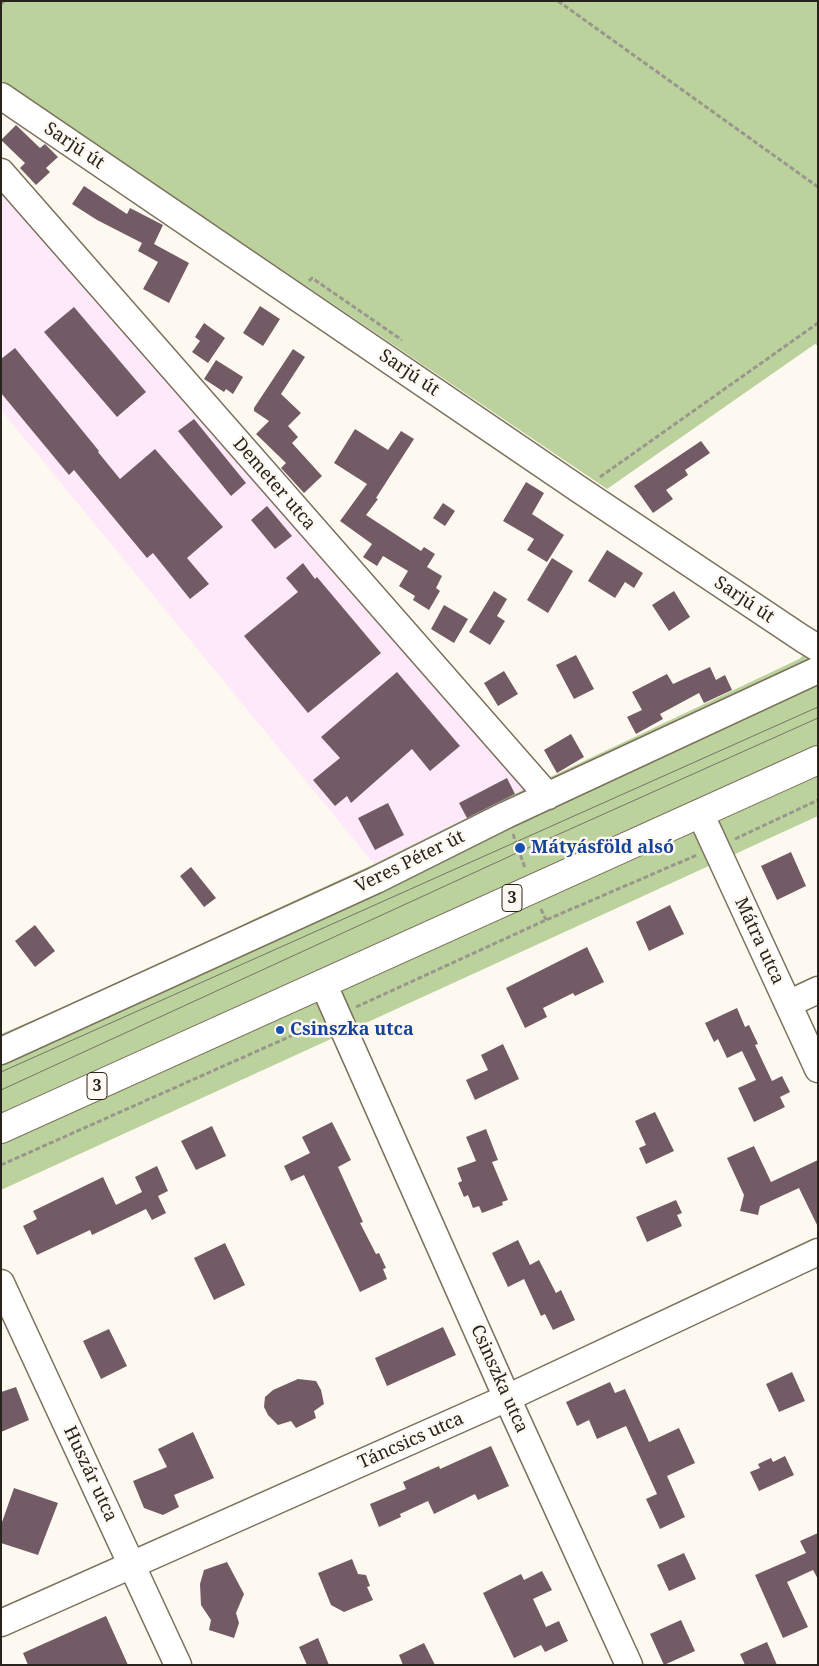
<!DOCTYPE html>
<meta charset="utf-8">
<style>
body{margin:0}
#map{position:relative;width:819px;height:1666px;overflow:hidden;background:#fef9f0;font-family:"Noto Serif",serif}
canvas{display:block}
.frame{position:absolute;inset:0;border:2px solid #28231b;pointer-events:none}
</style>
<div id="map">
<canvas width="819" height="1666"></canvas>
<div class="frame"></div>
</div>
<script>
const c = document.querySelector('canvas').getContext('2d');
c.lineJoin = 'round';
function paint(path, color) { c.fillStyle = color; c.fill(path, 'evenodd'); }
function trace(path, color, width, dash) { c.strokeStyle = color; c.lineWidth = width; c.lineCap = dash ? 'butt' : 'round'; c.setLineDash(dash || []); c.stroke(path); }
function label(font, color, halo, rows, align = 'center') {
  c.font = font + ' "Noto Serif",serif'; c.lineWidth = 5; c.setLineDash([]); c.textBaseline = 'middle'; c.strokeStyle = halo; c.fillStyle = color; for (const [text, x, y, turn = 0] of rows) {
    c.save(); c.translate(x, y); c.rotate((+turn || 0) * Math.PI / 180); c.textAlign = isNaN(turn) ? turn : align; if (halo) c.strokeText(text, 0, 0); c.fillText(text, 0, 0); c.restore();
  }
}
const industrial = new Path2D(`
 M1,163L525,789L374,864L1,410Z`);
const green = new Path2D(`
 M1,1H818V346L815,344L607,489L1,80Z
 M818,643V816L1,1190V1034L118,984L214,940L250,921L374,864L525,789L799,659Z`);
const building = new Path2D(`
 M16,125L40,148L45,144L58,157L46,168L50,172L36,185L20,168L25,163L1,140Z
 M84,186L127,214L130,208L163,225L154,244L189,263L169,303L143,289L158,262L138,251L142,243L97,220L72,204Z
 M260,306L280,319L263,346L243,333Z
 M74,307L146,392L117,417L44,332Z
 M204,323L225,338L208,363L192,352L200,341L195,337Z
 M15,348L99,451L98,452L120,479L155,449L223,527L187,558L209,584L190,599L153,553L147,558L74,470L69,475L1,393V359Z
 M293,349L305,357L281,394L301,413L288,426L298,437L292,443L322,476L304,493L281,468L286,463L256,434L269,421L254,411V408Z
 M216,360L243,377L233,394L226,389L224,392L204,379Z
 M194,419L246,483L231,496L178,431Z
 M355,429L388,450L401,431L414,439L376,498L378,499L366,515L421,551L424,547L435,554L427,567L442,576L436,588L440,591L429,610L413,600L415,596L399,586L408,571L383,556L377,566L363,557L372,544L340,521L367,484L334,463Z
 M701,441L710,453L685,470L688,475L666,490L673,499L653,513L634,486Z
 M526,482L544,493L532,514L564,535L547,562L527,550L534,539L503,521Z
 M443,503L455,511L445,526L433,518Z
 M267,506L292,536L275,549L251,520Z
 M607,550L643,573L634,588L625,582L615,598L588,581Z
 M552,558L573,571L548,613L527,600Z
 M303,563L315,579L317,577L381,653L308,713L244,636L298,592L286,578Z
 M494,591L507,599L497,616L505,621L490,645L469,632Z
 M674,591L690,617L669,631L652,605Z
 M444,605L468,619L454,643L431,629Z
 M576,655L594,689L574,699L556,665Z
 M710,667L716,680L725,675L732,690L704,703L699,693L660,714L663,719L636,734L627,717L642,710L632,692L667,674L673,684Z
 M504,671L518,694L498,706L484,683Z
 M397,672L460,746L430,771L412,749L351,803L347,796L335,806L313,780L340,758L321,737Z
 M571,734L584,757L557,773L544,750Z
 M507,778L515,794L467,818L459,803Z
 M388,803L404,835L375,850L358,818Z
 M791,852L806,886L777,900L761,866Z
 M191,867L216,898L204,907L180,876Z
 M670,905L684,934L649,951L636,922Z
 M35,925L55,951L35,967L15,941Z
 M587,947L604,982L575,996L573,993L543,1008L547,1017L525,1028L506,988Z
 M737,1008L745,1027L749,1025L758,1044L755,1045L772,1081L782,1076L790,1092L780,1097L785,1107L754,1122L738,1088L756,1080L742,1051L727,1058L718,1039L714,1042L705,1023Z
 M503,1044L519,1079L475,1100L466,1080L488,1070L481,1055Z
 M655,1112L674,1151L646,1164L639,1148L646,1145L635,1121Z
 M332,1122L351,1160L338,1167L363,1222L360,1223L376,1254L379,1253L386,1268L383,1269L387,1279L360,1292L304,1175L291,1181L284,1166L310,1153L302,1137Z
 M212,1126L226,1156L196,1170L181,1141Z
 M486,1129L498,1160L492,1162L508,1200L502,1202L503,1205L482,1213L479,1206L473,1208L468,1195L464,1197L458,1183L462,1181L457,1168L476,1161L466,1137Z
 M754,1146L771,1182L818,1160V1227L799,1188L760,1206L758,1215L740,1211L744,1195L727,1158Z
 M157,1166L168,1191L158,1196L166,1213L152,1220L146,1209L92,1235L90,1230L37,1255L23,1226L37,1219L33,1211L103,1177L116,1205L142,1192L135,1177Z
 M676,1200L682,1213L677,1215L682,1226L647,1242L636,1217Z
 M518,1240L530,1265L539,1260L556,1293L561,1290L575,1320L553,1330L545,1314L541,1316L524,1279L508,1287L492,1253Z
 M225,1243L245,1285L214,1300L194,1258Z
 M443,1327L456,1355L387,1386L375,1358Z
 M109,1329L127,1366L101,1379L83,1341Z
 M792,1372L805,1401L779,1412L766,1384Z
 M298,1379L316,1381L321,1390L324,1404L314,1411L316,1418L296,1428L291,1421L278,1425L268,1415L264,1407L265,1397L273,1390Z
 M610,1382L615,1393L625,1389L649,1442L679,1428L695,1463L667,1476L685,1517L660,1529L646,1499L657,1494L626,1426L597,1439L589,1420L577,1426L566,1402Z
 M16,1387L29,1420L1,1432V1392Z
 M193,1432L214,1478L174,1495L179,1507L163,1515L144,1508L133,1481L167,1467L158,1449Z
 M491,1446L509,1486L478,1500L475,1494L434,1514L428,1501L400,1514L401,1517L379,1527L370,1504L406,1489L403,1482L439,1466L440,1469Z
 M785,1456L794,1475L759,1491L750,1472L760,1468L758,1464L771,1458L773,1462Z
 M14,1488L58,1503L38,1555L1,1543V1525Z
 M818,1533V1579L813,1570L787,1582L808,1627L783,1638L755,1575L806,1553L800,1541Z
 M684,1553L696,1579L669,1591L657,1565Z
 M352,1559L358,1574L366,1575L370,1586L367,1587L373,1600L344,1612L331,1605L318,1573Z
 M227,1562L244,1594L236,1613L239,1623L234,1638L209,1630L211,1620L201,1605L200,1584L204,1570Z
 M542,1571L552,1590L533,1599L546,1627L559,1621L568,1641L545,1652L541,1645L514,1658L483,1593L521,1574L524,1580Z
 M106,1616L128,1665H28L23,1653Z
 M681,1620L695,1651L664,1665L650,1634Z
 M318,1638L329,1665H307L299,1647Z
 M767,1642L777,1665H745L740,1654Z
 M424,1643L435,1665H403L399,1655Z`);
const path = new Path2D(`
 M558,1L818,187
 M1,4L4,1
 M309,281L312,278L402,340
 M600,477L818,323
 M513,834L525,868
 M735,839L818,800
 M541,909L546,920
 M356,1007L546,920L697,855
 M1,1165L318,1024`);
const minor = new Path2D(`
 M1,96L580,490L803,639L818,648
 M1,172L548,796
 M700,813L818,1069
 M323,983L507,1398L629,1665
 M788,1004L818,990
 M1,1051L376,880L506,815L818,670
 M1,1283L178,1665
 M1,1623L507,1398L818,1252`);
const major = new Path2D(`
 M1,1129L818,760`);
const tram = new Path2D(`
 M1,1072L818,707
 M1,1090L519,852L818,718`);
const markers = [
 [520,848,6,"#1a4fb4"],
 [280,1030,5,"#1a4fb4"]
];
const shields = [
 [512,898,20],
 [97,1086,20]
];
const shieldNames = [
 ["3",512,898],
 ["3",97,1086]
];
const streetNames = [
 ["Sarjú út",74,146,34],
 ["Sarjú út",409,373,34],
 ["Demeter utca",274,484,49],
 ["Sarjú út",744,600,34],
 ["Veres Péter út",410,862,-26],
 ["Mátra utca",759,941,65],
 ["Csinszka utca",499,1379,66],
 ["Táncsics utca",411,1441,-24],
 ["Huszár utca",90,1474,65]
];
const transitNames = [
 ["Mátyásföld alsó",531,848],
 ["Csinszka utca",290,1030]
];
paint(industrial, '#fde9f9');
paint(green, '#bcd29d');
paint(building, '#725b64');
trace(minor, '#7b705c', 29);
trace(major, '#7b705c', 30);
trace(path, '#9b968d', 3, [5, 2.5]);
trace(minor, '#fff', 26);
trace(major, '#fff', 28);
trace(tram, '#777269', 1);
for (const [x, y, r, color] of markers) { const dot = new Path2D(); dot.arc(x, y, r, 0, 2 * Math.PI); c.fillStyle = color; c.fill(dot); trace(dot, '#fef9f0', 2); }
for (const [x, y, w] of shields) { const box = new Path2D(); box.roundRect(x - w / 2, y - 13.5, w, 27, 4); c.fillStyle = '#fef9f0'; c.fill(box); trace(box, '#28231b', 1); }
label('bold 16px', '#28231b', null, shieldNames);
label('18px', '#28231b', '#fef9f0', streetNames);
label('bold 18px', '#164399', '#fef9f0', transitNames, 'left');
</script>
